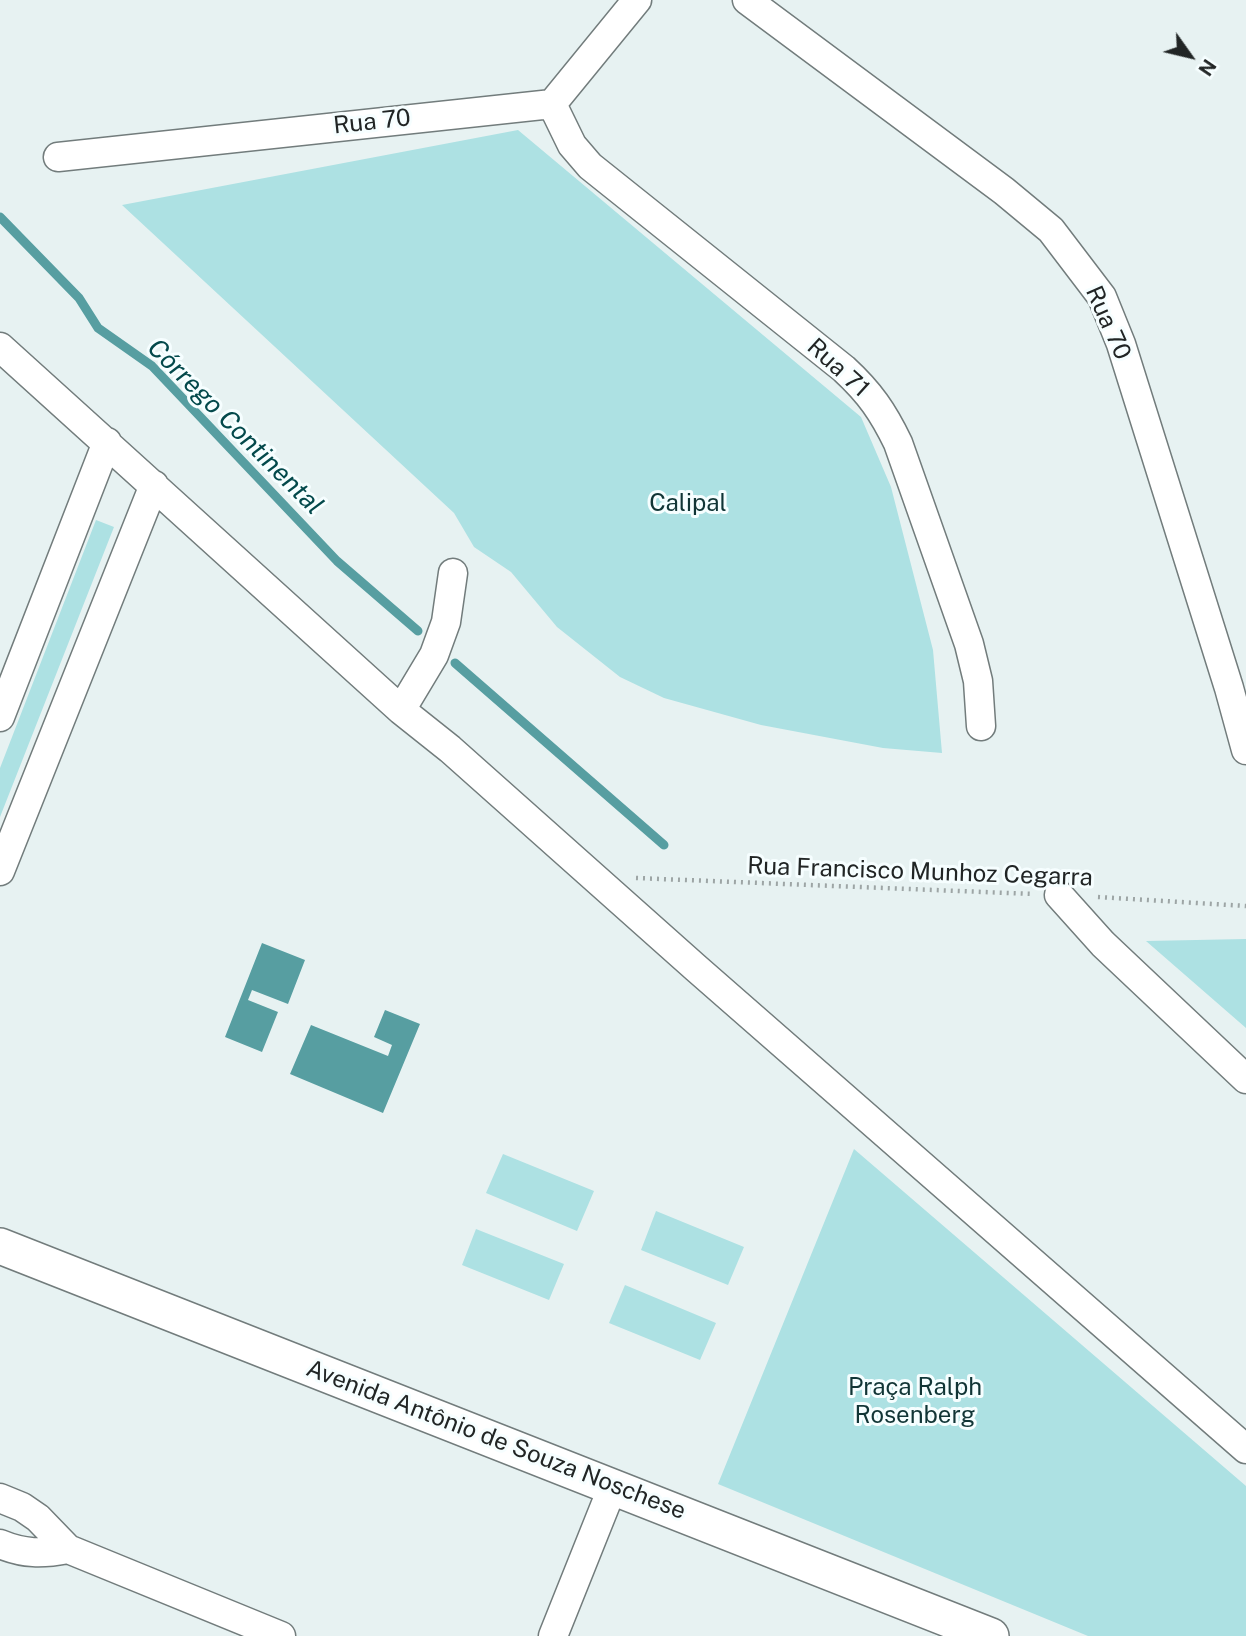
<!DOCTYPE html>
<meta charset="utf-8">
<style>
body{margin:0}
#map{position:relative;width:1246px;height:1636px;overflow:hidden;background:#e7f2f2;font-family:"Public Sans",sans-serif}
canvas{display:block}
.north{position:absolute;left:1155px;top:21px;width:70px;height:70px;-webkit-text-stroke:5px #f6feff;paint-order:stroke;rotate:124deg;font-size:19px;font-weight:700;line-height:28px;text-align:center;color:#212525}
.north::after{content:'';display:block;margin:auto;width:24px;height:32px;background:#212525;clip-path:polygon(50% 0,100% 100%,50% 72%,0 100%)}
</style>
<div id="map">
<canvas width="1246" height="1636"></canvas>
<div class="north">N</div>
</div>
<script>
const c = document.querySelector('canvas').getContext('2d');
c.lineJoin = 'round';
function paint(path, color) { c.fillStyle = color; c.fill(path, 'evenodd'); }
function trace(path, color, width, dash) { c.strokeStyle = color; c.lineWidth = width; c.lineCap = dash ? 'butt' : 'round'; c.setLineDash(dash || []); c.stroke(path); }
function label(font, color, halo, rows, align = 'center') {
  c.font = font + ' "Public Sans",sans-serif'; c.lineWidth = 6; c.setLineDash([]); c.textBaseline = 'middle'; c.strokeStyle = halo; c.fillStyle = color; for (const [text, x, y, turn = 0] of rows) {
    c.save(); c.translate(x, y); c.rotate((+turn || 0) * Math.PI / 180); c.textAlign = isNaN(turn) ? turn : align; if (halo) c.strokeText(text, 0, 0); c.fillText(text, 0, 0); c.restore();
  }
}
const green = new Path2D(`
 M518,130L861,417L891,487L933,650L942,753L883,748L761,725L664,698L620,677L557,627L511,572L474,547L454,513L122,205Z
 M96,520L114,527L0,817V768Z
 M1246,939V1028L1146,941Z
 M854,1149L1246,1486V1636H1088L718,1484Z
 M503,1154L594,1191L577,1231L486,1193Z
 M656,1211L744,1247L728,1285L641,1250Z
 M476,1229L564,1264L549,1300L462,1265Z
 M625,1285L716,1323L700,1360L609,1323Z`);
const water = new Path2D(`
 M262,943L305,960L288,1004L252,990L248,1000L278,1012L262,1052L225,1037Z
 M385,1010L420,1024L383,1113L290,1074L311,1025L388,1056L392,1045L374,1037Z`);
const stream = new Path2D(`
 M0,217L79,298L98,328L152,366L337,561L418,631
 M455,663L664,845`);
const path = new Path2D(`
 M636,878L1033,894
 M1098,897L1246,906`);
const minor = new Path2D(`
 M747,0L1004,191L1051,230L1102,297L1121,344L1229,688L1246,750
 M552,104L572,145L590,166L844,369C870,393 883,412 898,443L969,644L978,681L981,726
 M58,157L552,104L637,0
 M0,347L401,710L450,749L696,968L1246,1449
 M401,710L434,655L446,622L453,573
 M0,717L107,442
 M0,871L154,485
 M1059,895L1103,944L1246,1079
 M0,1498L22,1507L38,1518L68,1549L281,1636
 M0,1544C24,1554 42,1554 68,1549
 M553,1636L613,1486`);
const tertiary = new Path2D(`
 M0,1246L991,1636`);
const streetNames = [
 ["Rua 70",372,122,-6],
 ["Rua 70",1108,323,66],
 ["Rua 71",838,368,42],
 ["Rua Francisco Munhoz Cegarra",920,872,2],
 ["Avenida Antônio de Souza Noschese",496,1440,21]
];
const parkNames = [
 ["Calipal",688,504],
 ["Praça Ralph",915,1388],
 ["Rosenberg",915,1416]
];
const waterNames = [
 ["Córrego Continental",235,427,45]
];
paint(green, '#ade1e3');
paint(water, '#579ea1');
trace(stream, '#579ea1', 9);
trace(minor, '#727c7c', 31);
trace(tertiary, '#727c7c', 38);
trace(path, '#9da5a5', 4.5, [2, 5]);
trace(minor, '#fff', 28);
trace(tertiary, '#fff', 35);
label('24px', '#212525', '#f6feff', streetNames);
label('24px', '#113536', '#f6feff', parkNames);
label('italic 26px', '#03494b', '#f6feff', waterNames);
</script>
